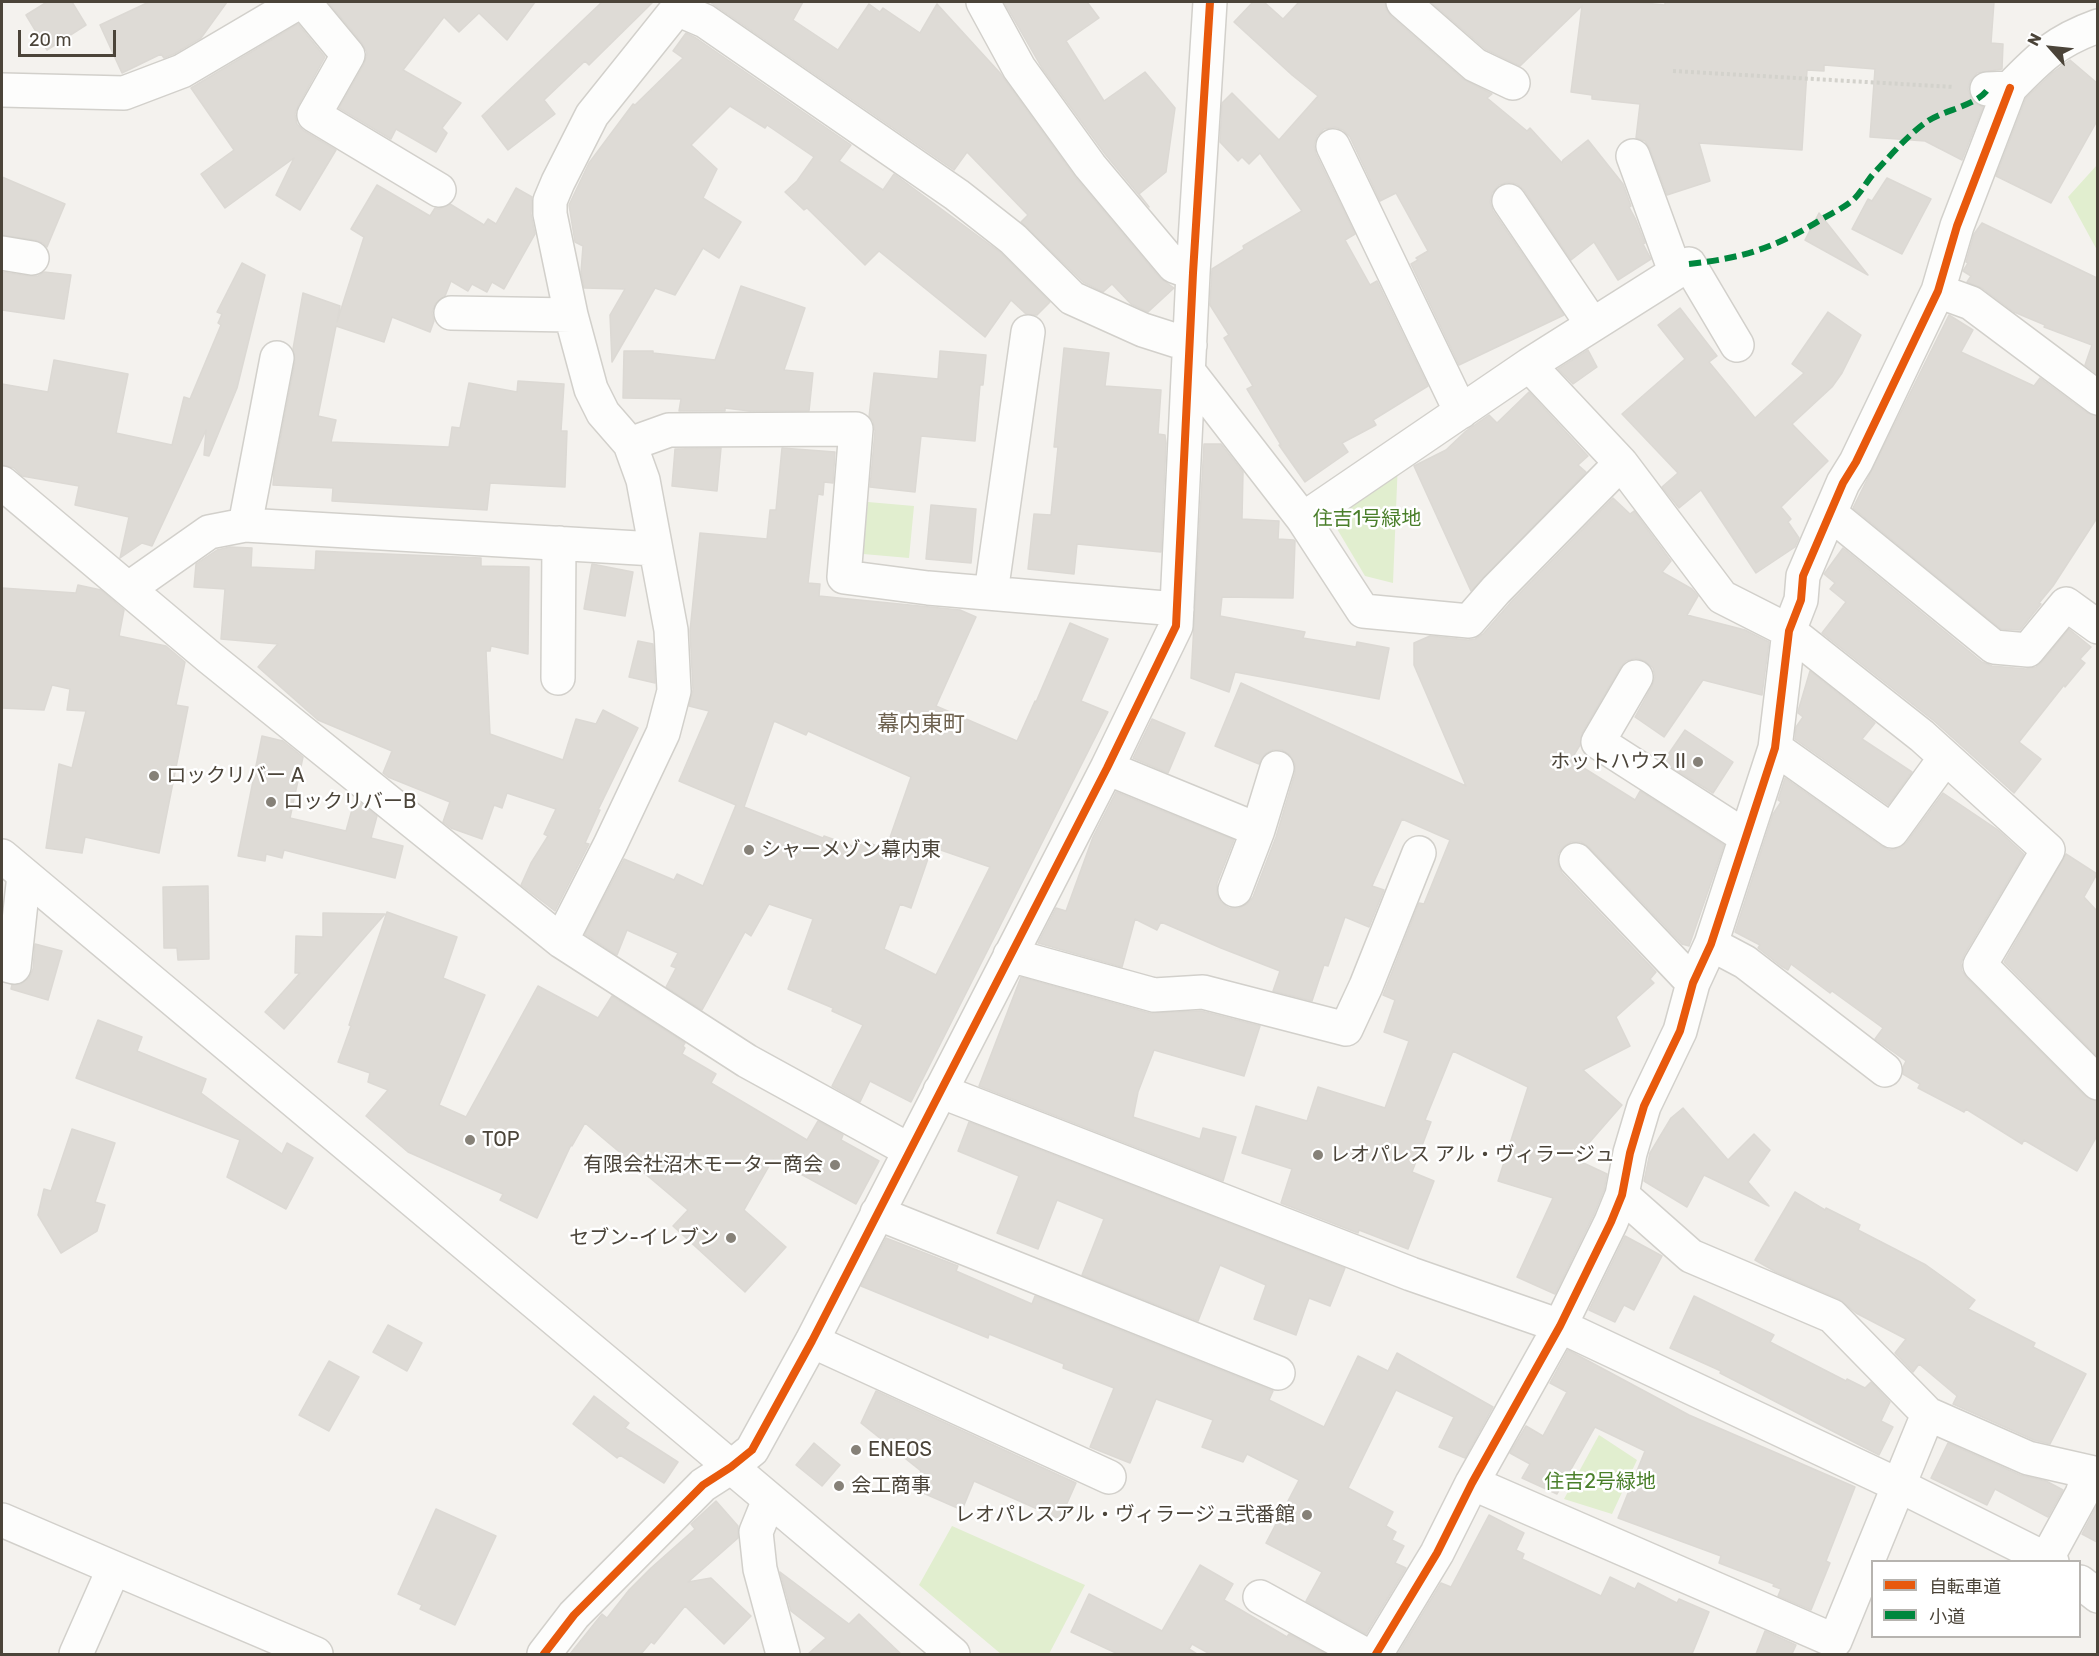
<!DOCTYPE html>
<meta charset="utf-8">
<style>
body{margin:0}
#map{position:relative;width:2099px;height:1656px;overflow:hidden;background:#f4f2ee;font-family:Rubik,"Noto Sans JP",sans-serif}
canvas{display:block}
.frame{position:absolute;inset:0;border:3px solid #4b4439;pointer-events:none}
.legend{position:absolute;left:1871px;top:1560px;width:210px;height:78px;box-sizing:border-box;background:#fff;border:2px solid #b7b4b0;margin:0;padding:8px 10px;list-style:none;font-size:18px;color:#4b4439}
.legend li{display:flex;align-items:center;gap:12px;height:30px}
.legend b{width:30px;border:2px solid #b7b4b0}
.north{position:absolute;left:2021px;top:18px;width:60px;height:60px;-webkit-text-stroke:4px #fff;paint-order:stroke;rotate:297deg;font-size:16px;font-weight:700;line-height:24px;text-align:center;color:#4b4439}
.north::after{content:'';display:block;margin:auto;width:21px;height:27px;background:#4b4439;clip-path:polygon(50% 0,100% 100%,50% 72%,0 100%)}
.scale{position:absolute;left:18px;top:30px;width:98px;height:27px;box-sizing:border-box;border:3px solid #4b4439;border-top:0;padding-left:8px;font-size:18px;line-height:21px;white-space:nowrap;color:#4b4439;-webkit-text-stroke:4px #fff;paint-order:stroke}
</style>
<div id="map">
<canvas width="2099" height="1656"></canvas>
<div class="frame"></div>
<ul class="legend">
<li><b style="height:8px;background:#e8590c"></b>自転車道</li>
<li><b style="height:8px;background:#00873e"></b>小道</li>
</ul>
<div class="north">N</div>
<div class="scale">20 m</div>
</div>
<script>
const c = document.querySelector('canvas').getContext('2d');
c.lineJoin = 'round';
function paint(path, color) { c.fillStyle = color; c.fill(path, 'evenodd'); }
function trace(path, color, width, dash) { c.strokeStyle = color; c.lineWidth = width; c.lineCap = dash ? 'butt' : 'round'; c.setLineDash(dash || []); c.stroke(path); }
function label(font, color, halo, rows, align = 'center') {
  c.font = font + ' Rubik,"Noto Sans JP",sans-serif'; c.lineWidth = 5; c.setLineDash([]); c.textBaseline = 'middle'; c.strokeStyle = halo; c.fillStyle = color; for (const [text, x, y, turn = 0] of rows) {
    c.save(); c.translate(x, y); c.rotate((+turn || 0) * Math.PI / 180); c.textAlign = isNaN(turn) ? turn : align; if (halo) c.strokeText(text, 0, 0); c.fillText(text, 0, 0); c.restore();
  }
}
const green = new Path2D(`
 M2097,165V250L2068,197Z
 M1398,461L1393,583L1365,576L1327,512Z
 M868,502L914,506L909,558L863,554Z
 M1599,1435L1637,1460L1612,1514L1564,1499Z
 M952,1526L1085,1585L1049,1654H1001L919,1585Z`);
const building = new Path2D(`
 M47,2H72L86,25L47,50L26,15Z
 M149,2H227L201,38L174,54L164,58L161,54L122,73L100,25Z
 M328,2H535L507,40L479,13L459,32L444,17L403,70L461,103L442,128L447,133L436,152L396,129L391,139L339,108L364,64L367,53L362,43Z
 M602,2H653L589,65L585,61L544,100L555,114L508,150L482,116Z
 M710,2H803L793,20L838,50L869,4L880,12L883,8L920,33L937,4L1000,73L1076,178L1160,278L1174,288L1148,312L1131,304L1112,284L1103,292L1083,282L1021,222L1028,215L967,152L954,170Z
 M1004,2H1087L1099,18L1066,41L1104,101L1145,72L1175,108L1166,172L1139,194L1149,207L1105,154L1042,68Z
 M1253,2H1264L1283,19L1299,2H1385L1386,9L1391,16L1463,79L1492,94L1487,98L1527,131L1530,128L1562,163L1563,160L1588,140L1623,184L1631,206L1629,207L1635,218L1645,243L1643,244L1651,259L1618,280L1594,242L1571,260L1524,190L1517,184L1508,182L1499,185L1492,193L1490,202L1493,211L1564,315L1459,365L1411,264L1418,260L1416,258L1428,251L1396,193L1380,201L1350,137L1343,130L1335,127L1324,129L1317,136L1314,145L1316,154L1355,234L1345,240L1370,285L1377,281L1428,386L1373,420L1376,425L1342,443L1348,452L1305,482L1279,445H1281L1247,389L1253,386L1224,338L1229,335L1210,305L1212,269L1244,249L1243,246L1302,211L1260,153L1249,164L1242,157L1238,161L1220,142L1222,103L1232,93L1279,140L1318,96L1292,75L1234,22Z
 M1431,2H1633L1665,5V2H1994L1991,43L2003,44L2002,69L1977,73L1970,81L1968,89L1971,99L1978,105L1983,107L1962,160L1925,141L1870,137L1875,69L1824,65V71L1807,70L1802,150L1699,143L1710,181L1667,195L1650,149L1645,141L1636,138L1640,104L1592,99V95L1571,92L1582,6L1520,66L1485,49Z
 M298,24L325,57L298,106L295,114L297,124L304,131L336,150L300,210L276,195L294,158L225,208L201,174L234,150L191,88Z
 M686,33L696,38L851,145L839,161L883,190L894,174L1001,253L1050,302L1037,315H1034L1026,314L1011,300L985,337L879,251L865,265L807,208L804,210L785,192L797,181L814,157L767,125L765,128L730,106L691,145L717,169L703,198L741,222L719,258L703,248L675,295L655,288L612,362L610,315L625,289L584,288L581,272L583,246L575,242L569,205L589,163L633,104L635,105L683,58L673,51Z
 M2070,60L2097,83V121L2051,203L1996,176L2026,98L2052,73Z
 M2,177L65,204L47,247L43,243L35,240L2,235Z
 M1887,178L1931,199L1902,254L1852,229L1868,199L1872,201Z
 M377,185L430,216L435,208L439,209L450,204L484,225L488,219L496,224L516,188L532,197L531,214L535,234L504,289L492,282L487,292L472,284L468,291L451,281L445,296L435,304L432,313L434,321L430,332L392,317L384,342L336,326L318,416L336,420L331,442L449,447L452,427L460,428L469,383L517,392L518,381L564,384L561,431H567L565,487L490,483L487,510L332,501L333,488L273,485L274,472L295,362L293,349L303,293L340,306L337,322L364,237L351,229Z
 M1819,213L1868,275L1805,240Z
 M1982,223L2097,278V374L2085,365L2092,345L2044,327L2045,325L2014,312L1982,288L1967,282L1971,276L1963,271L1968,263L1966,262L1974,234Z
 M242,263L265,275L237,388L209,456L204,455L206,430L152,546L142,543L120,558L129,517L75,505L79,486L22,476L14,468L2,465V384L48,392L54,360L128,374L116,433L172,445L184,397L190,399L221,325L218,323L222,314L217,312Z
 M2,272L29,276H38L44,272L71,275L64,319L2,310Z
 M741,286L805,308L784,370L813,373L809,411H749L725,408V411H679L681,399L623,398L624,351H653V353L715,360Z
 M1680,308L1717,356L1709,362L1755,418L1804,373L1792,364L1828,312L1861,335L1842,373L1832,387L1792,424L1828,461L1781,507L1791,519L1788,522L1799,538L1795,547L1756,573L1701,490L1679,508L1662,487L1678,473L1622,414L1685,359L1658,325Z
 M1949,315L1973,330L1961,352L2034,386L2040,378L2087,413L2097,416V518L2053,586L2039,603L2041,604L2020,630L2001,629L1853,508Z
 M1064,348L1109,353L1105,386L1161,390L1158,434L1165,435L1166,443L1161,552L1077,544L1074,574L1028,569L1034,514L1051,515L1058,447H1054Z
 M1588,350L1597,367L1573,384L1558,369Z
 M940,351L986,355L983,385H980L975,441L921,436L915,492L870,487L875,431L873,421L869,417L874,373L938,379Z
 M1529,392L1588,456L1578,465L1586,472L1471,591L1414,466L1446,450L1466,431L1489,415L1497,423Z
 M1204,444H1221L1243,472L1242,519L1279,521L1278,539L1294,540L1295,541L1293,598L1222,597L1220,616L1305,632L1303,638L1356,647L1357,642L1389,648L1379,699L1235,672L1229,692L1191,678Z
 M721,448L717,491L672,486L675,449Z
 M782,448L835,452L833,483L824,482L823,495L818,494L808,583L820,584L819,596L960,610L976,617L936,706L1017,741L1035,701L1036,702L1070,623L1108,639L1081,701L1108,712L911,1102L870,1081L860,1102L832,1086L863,1025L832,1011L833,1008L788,989L813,919L769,904L751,936L745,932L702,1010L666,987L676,968L671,966L678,953L627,930L617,955L585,934L624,859L674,880L677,874L703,886L736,805L679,781L709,711L689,706L693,690L690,631L700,533L767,539L770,510H776ZM774,721L806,735L808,731L911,777L886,849L858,839L855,847L824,836L823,838L744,807ZM932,847L990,867L936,975L884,949L900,904L911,908Z
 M1613,498L1630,514L1634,511L1671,561L1662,572L1692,589L1698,596L1687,615L1745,630L1769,642L1762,695L1703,680L1664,737L1635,717L1652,686L1655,677L1653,668L1645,661L1636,658L1626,661L1620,668L1582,733L1580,745L1571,760L1635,800L1640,791L1724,845L1689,946L1682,944L1589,847L1581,842H1571L1563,847L1558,854V864L1562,873L1656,972L1650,979L1654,983L1616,1017L1630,1046L1583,1070L1622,1105L1575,1159L1607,1174L1604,1190L1594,1214L1555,1294L1517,1277L1553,1198L1498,1181L1528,1087L1453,1051L1425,1120L1431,1122L1412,1172L1434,1181L1408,1249L1359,1230L1358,1233L1281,1203L1292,1169L1242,1153L1256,1106L1307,1121L1318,1087L1385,1108L1409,1041L1384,1032L1395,1000L1383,995L1419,903L1424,904L1450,840L1402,819L1372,886L1384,890L1369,927L1345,917L1328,966L1324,965L1312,1001L1273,991L1280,971L1221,948L1161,922L1157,930L1135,919L1122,967L1038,943L1056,908L1066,911L1093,837L1116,792L1234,840L1217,883V894L1221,902L1229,908H1239L1247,904L1253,897L1276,837L1295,773V764L1290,755L1282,750H1273L1265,754L1259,764L1215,746L1241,683L1466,786L1414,665V643L1430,636L1468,640L1475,639L1483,634L1510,603Z
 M931,505L976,509L971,563L926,559Z
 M230,547L252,548L251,567L315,570L316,551L481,558V566L529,567L528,654L491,646L490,651H486L490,734L563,760L576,719L596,724L603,710L638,728L598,810H600L585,843L589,844L555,911L521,885L531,863L548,836L544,834L556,809L507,793L502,808L494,805L482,839L451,828L443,822L450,802L388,777L383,773L392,751L318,720L258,667L278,644L221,639L225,589L194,587L196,564L217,550Z
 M1843,548L1982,662L1992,666L2026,669L2036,667L2042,662L2069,629L2091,647L2080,659L2085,663L2065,687L2064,685L2019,742L2041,759L2014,793L1934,721L1822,633L1846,602L1830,589L1835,583L1824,574Z
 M592,564L633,572L625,616L584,609Z
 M78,585L101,590L124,610L119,636L166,646L185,662L176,705L188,707L159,853L85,837L82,853L46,848L59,764L72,768L86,711L67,710L70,689L52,685L44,710L2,708V588L76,593Z
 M638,641L653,644L655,683L629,677Z
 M1810,671L1875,723L1862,739L1912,772L1888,805L1795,739L1796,727L1803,717L1798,713L1799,708Z
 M1152,719L1185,733L1168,773L1133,758Z
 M1685,730L1733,762L1713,793L1663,762Z
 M262,736L283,741L303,757L290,818L346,831L355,799L377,816L371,838L403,846L395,878L284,850L282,858L266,854L265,861L238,856Z
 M1785,778L1881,846L1890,850L1899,848L1907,842L1943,793L1998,830L2024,854L1964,955L1961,963L1962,971L1967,978L2085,1096L2097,1101V1136L2077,1171L2024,1140L2022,1144L1966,1109L1964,1112L1918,1088L1920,1084L1903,1074V1067L1906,1061L1875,1039L1883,1028L1832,991L1830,993L1791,964L1788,970L1781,966L1758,948L1760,945L1735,932L1773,814L1781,802L1778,800Z
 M2066,854L2097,874L2084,897L2097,911V1056L2004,962Z
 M208,886L209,959L178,960L177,948H164L163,887Z
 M387,912L457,937L443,978L485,995L439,1105L466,1117L538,986L598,1018L612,996L685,1043L683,1046L685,1048L682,1054L716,1074L711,1083L807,1140L818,1121L843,1135L841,1140L879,1161L856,1204L773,1159L744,1210L786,1247L745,1292L673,1226L688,1210L585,1123L572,1146L571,1145L537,1218L500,1200L503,1194L408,1152L366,1116L388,1090L368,1082L370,1073L338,1062L351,1026L349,1025Z
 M323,913L385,914L284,1029L265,1012L300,973H295L296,936L323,937Z
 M35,944L62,951L48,1000L11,989L12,985L21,984L29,978L33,969Z
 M1021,977L1149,1013L1201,1011L1260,1026L1244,1076L1154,1050L1138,1092L1133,1117L1200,1139L1203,1128L1236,1137L1223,1181L979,1086Z
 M98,1020L142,1037L137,1051L206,1079L201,1093L282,1154L287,1143L313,1158L286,1209L227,1177L240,1140L76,1078Z
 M1683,1108L1728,1160L1754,1134L1770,1150L1748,1182L1769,1206L1704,1175L1687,1207L1644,1181L1650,1153L1671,1118Z
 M969,1122L1345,1268L1330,1306L1309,1298L1296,1335L1254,1319L1266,1285L1220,1265L1198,1321L1082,1275L1104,1219L1057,1200L1038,1249L997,1233L1019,1176L958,1151Z
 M72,1129L115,1143L95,1202L105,1205L97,1231L61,1253L38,1215L44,1189L51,1191Z
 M1795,1192L1825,1210L1826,1208L1860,1225L1858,1230L1926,1265L1975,1300L1968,1309L2035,1343L2033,1347L2086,1374L2050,1444L2034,1440L1953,1404L1957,1396L1919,1364L1913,1372L1895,1353L1906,1339L1856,1313L1839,1299L1776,1272L1755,1260Z
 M1625,1236L1662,1256L1634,1310L1624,1305L1615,1322L1589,1310Z
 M886,1238L958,1266L956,1271L1032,1304L1035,1296L1273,1391L1269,1400L1324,1427L1358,1356L1388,1371L1397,1353L1493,1407L1465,1458L1439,1447L1454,1417L1396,1390L1348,1488L1393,1512L1386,1526L1396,1532L1392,1540L1404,1546L1395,1563L1406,1568L1366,1634L1306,1601L1322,1572L1266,1543L1299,1480L1247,1454L1243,1462L1202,1447L1213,1420L1156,1399L1130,1463L1090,1447L1114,1388L1063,1368L1064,1364L989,1334L988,1338L861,1286Z
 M1694,1296L1774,1335L1770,1342L1846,1381L1847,1379L1865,1388L1871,1382L1890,1402L1881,1421L1893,1427L1879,1455L1720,1373L1721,1371L1670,1348Z
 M388,1325L422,1343L407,1371L373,1352Z
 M1568,1350L1689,1415L1855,1487L1826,1561L1830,1563L1811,1610L1778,1596L1781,1589L1773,1586L1774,1584L1719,1563L1721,1556L1618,1518L1645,1451L1595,1427L1557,1494L1522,1478L1530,1464L1510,1453L1526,1426L1543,1436L1567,1392L1550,1383Z
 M329,1361L359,1377L329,1431L299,1415Z
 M876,1391L1076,1483L1060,1519L974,1481L962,1510L914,1489L921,1471L861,1423Z
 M594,1396L629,1423L625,1428L678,1462L664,1483L620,1455L617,1458L573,1424Z
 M814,1443L840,1465L822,1486L796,1465Z
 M1948,1443L2020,1475L2046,1481L2063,1490L2048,1517L1995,1489L1987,1505L1931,1478Z
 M716,1501L738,1526V1538L688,1582L711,1578L751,1616L724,1644L685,1606L654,1644L651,1642L641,1654H570L602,1614L607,1618L629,1590L651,1568L695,1529L691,1524Z
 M2096,1507L2097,1508V1542L2082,1534Z
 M436,1509L496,1536L455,1625L420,1609L422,1605L398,1594Z
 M1489,1515L1524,1533L1516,1550L1524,1554L1522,1559L1601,1596L1610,1577L1635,1589L1638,1583L1677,1603L1679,1599L1709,1612L1692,1654H1398L1441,1583L1451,1587Z
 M1200,1565L1233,1584L1224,1600L1287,1637L1289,1634L1326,1654H1210L1192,1644L1189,1649L1197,1654H1118L1071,1632L1089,1594L1162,1631Z
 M780,1572L849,1624L859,1614L901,1654H808L826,1638L791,1611Z
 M1765,1631L1796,1645L1792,1654H1756Z`);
const path = new Path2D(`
 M1673,71L1954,87`);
const minor = new Path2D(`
 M304,2L348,55L314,115L439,190
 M678,2L677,9L705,21L957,195L1013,239L1072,298L1143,330L1190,345
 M983,2L1019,68L1090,166L1174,266L1193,273
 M1403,2L1475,65L1513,83
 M1987,89L2010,88C2040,57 2056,41 2098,26
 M2,90L124,93L182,71L299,2
 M1333,146L1461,412
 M1633,156L1675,271
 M1509,201L1592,324
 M2,253L32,258
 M1938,291L1971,303L2098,398
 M451,313L571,315
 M1529,365L1621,463L1722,597L1789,631L1922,736L2048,850L1980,965L2098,1083
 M1189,372L1303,519L1363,611L1469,621L1496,590L1621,463
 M630,444L669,430L856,429L844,577L928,588L1177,609
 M2,483L209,657L561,941L747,1061L909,1150
 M1831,514L1994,647L2028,650L2066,604L2098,627
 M1303,519L1529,365L1689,264L1737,345
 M245,525L277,358
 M128,589L209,532L245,525L655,549
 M991,593L1028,332
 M1636,677L1598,742L1746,837
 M558,678L559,543
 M1775,748L1892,831L1945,758
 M1107,768L1258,830
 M1576,860L1693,983
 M1235,890L1258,830L1277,768
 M561,941L610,845L663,733L674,691L671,630L643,480L630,444L603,413L591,389L571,315L550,214V201L558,182L592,115L677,9
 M1711,944L1745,962L1885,1070
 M1010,955L1154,995L1203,992L1346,1029L1366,986L1419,853
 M2,964L14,967L24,875
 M940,1091L1411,1274L1560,1326L1898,1485L2052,1562
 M1622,1195L1691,1256L1832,1316L1928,1414L2028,1458L2098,1474
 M877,1213L1278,1373
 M812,1341L1109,1477
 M1472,1483L1835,1641L1928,1414
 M769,1500L756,1532L760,1569L783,1654
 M2,1520L114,1568
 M2047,1558L2082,1494L2089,1472
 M2080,1582L2098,1596
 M1260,1597L1364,1654
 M76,1654L114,1568L316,1654
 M544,1654L574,1615L703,1485L731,1467L752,1450L812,1341L1107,768L1176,626L1193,273L1210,2
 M1376,1654L1437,1553L1472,1483L1560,1326L1611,1222L1622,1195L1630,1153L1644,1106L1680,1031L1693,983L1711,944L1775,748L1789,631L1801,600L1803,576L1843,483L1856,462L1938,291L1957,226L2010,88`);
const tertiary = new Path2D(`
 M2,856L698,1439L953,1654`);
const quiet = new Path2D(`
 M1689,264C1743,258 1775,248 1822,219C1832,213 1844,208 1853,200C1862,192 1867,180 1876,171C1891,155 1906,137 1925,123C1942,110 1977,106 1988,89`);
const cycleway = new Path2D(`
 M544,1654L574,1615L703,1485L731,1467L752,1450L812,1341L1107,768L1176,626L1193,273L1210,2
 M1376,1654L1437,1553L1472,1483L1560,1326L1611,1222L1622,1195L1630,1153L1644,1106L1680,1031L1693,983L1711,944L1775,748L1789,631L1801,600L1803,576L1843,483L1856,462L1938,291L1957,226L2010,88`);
const markers = [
 [1698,762,6,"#868178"],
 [154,776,6,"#868178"],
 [271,802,6,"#868178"],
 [749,850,6,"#868178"],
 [470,1140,6,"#868178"],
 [1318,1155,6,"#868178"],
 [835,1165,6,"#868178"],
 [731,1238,6,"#868178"],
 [856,1450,6,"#868178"],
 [839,1486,6,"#868178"],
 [1307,1515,6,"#868178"]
];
const parkNames = [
 ["住吉1号緑地",1367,519],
 ["住吉2号緑地",1600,1482]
];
const poiNames = [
 ["ホットハウス II",1686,762,"right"],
 ["ロックリバー A",166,776],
 ["ロックリバーB",283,802],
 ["シャーメゾン幕内東",761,850],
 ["TOP",482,1140],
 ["レオパレス アル・ヴィラージュ",1330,1155],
 ["有限会社沼木モーター商会",823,1165,"right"],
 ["セブン-イレブン",719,1238,"right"],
 ["ENEOS",868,1450],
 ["会工商事",851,1486],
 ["レオパレスアル・ヴィラージュ弐番館",1295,1515,"right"]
];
const quarterNames = [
 ["幕内東町",921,725]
];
paint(green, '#e1eecf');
paint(building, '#dedbd6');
trace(building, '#dcd9d4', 1.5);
trace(minor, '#d2d0cb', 36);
trace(tertiary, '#d2d0cb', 36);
trace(path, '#d3d2cc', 4, [3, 3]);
trace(minor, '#fdfdfc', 33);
trace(tertiary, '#fdfdfc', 33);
trace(quiet, '#00873e', 6, [12, 6]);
trace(cycleway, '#e8590c', 8);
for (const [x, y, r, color] of markers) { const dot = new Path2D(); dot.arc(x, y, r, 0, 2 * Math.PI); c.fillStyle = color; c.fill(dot); trace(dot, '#fff', 2); }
label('20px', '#4a7f2a', '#fff', parkNames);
label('20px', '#4b4439', '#fff', poiNames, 'left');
label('22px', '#6e6250', '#fff', quarterNames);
</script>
